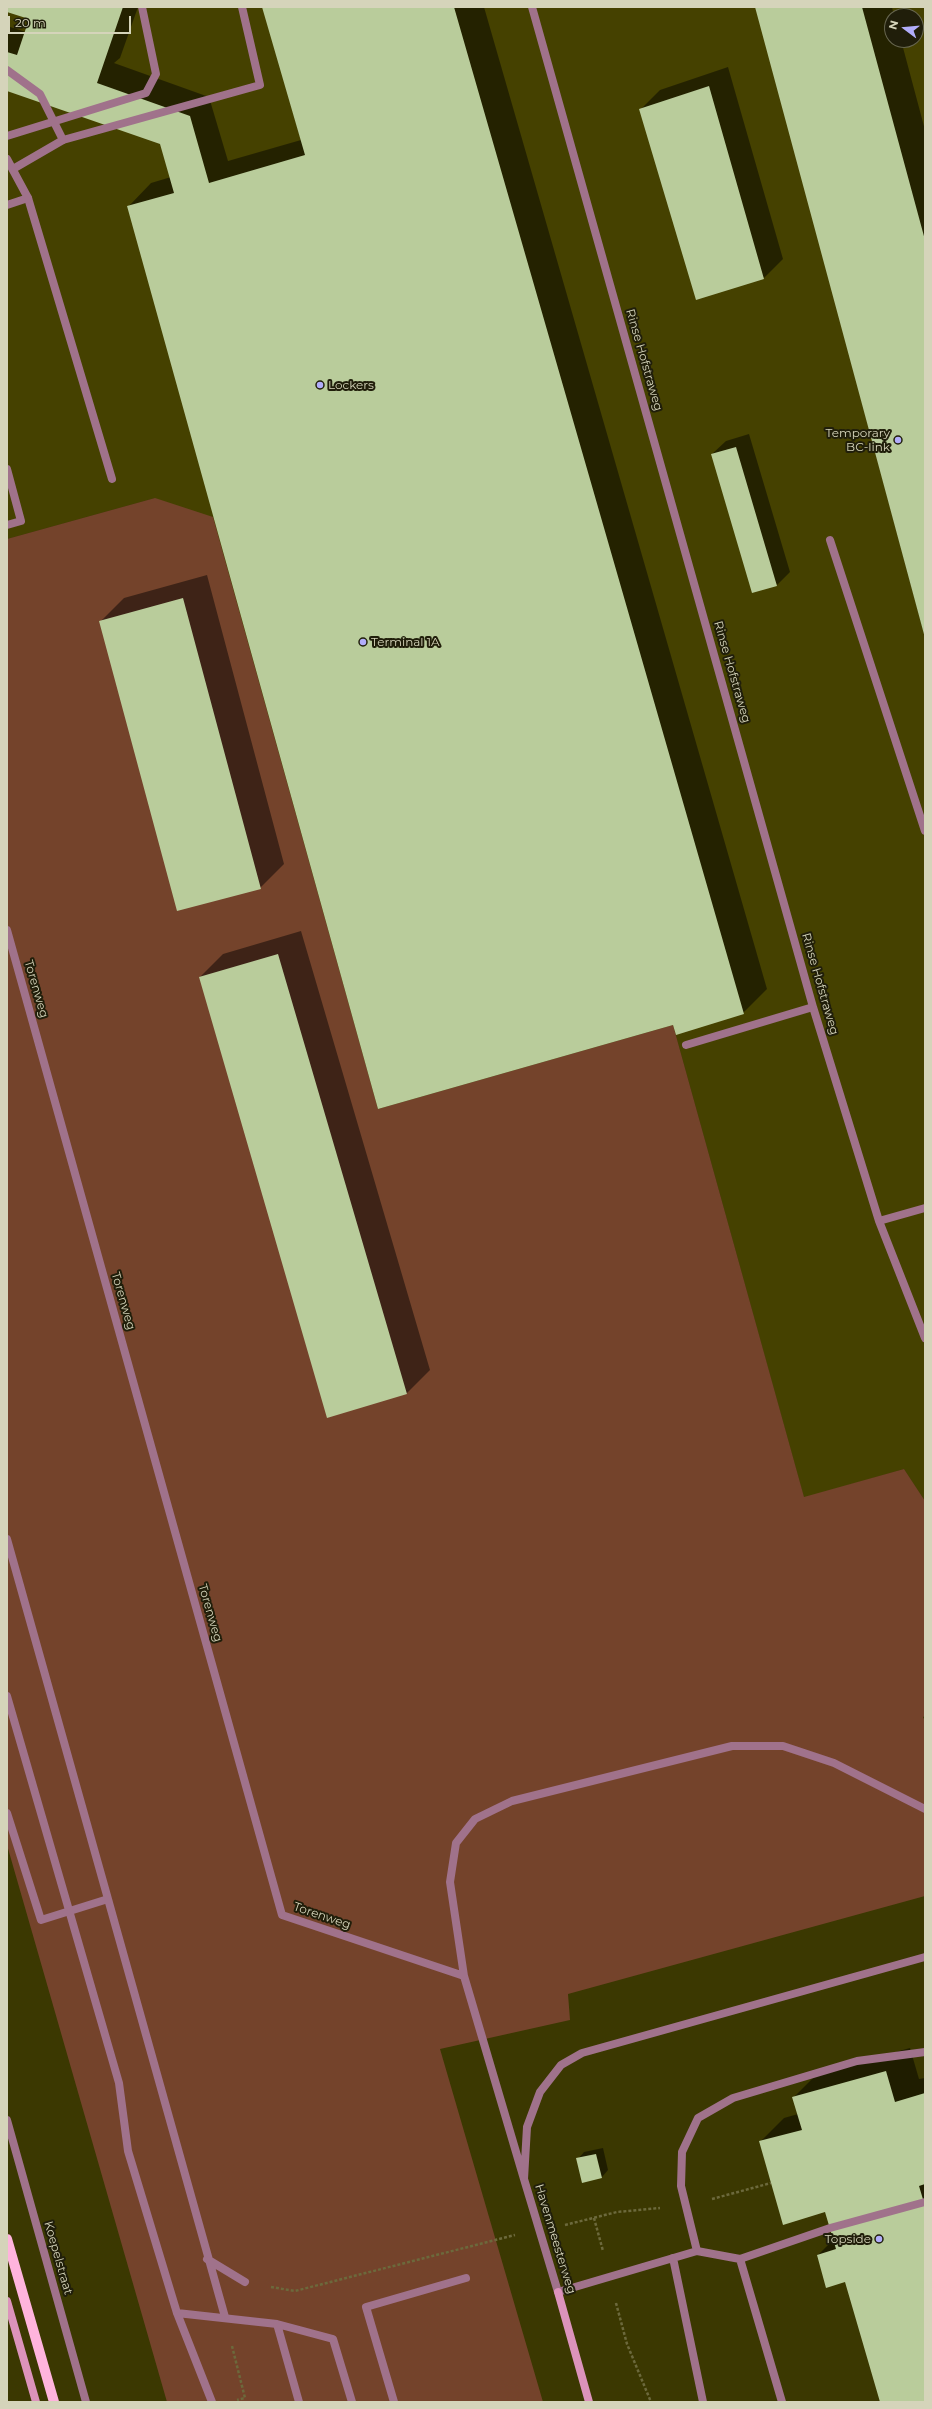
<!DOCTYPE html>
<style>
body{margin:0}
#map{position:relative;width:932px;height:2409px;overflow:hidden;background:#3b3801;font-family:Montserrat,sans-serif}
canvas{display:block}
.frame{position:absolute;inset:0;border:8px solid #d5d4ba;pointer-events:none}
.north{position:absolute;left:884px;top:8px;width:40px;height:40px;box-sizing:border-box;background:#201e0a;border:1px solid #686750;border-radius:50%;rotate:286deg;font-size:11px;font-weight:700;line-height:16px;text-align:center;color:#d5d4ba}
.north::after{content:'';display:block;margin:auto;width:14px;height:18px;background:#b1adfa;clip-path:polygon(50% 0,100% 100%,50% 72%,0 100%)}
.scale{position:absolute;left:8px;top:16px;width:123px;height:18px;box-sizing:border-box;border:2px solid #d5d4ba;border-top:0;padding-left:5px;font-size:12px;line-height:14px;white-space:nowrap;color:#d5d4ba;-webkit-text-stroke:3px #201e0a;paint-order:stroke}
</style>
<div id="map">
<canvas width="932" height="2409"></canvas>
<div class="frame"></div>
<div class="north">N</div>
<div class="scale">20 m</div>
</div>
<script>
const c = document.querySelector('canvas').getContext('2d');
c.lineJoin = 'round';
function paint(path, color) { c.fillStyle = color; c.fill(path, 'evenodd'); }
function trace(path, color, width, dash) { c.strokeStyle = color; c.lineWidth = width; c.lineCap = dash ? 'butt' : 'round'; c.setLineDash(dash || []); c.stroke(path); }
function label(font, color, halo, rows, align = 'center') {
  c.font = font + ' Montserrat,sans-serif'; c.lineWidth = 4; c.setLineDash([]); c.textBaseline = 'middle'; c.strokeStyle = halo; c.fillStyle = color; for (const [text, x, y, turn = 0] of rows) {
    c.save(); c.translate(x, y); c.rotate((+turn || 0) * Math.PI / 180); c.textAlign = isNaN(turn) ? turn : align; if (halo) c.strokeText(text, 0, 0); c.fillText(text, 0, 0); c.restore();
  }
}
const built = new Path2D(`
 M7,7H925V1501L904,1469L804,1498L673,1025L378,1109L155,498L7,539ZM892,16H916V40H892Z`);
const green = new Path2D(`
 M155,498L213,517L378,1109L673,1025L804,1497L904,1469L925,1501V1714L923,1718L925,1719V1896L568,1994L570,2020L440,2049L543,2402H167L7,1845V539Z`);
const shadow = new Path2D(`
 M7,7H138L120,58L114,63L209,97L228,161L301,140L263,7H484L767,989L743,1013L674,1024L128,207L151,183L171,177L161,143L7,89V26L26,32L30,19L7,11Z
 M756,7H892L894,16H892V40H901L925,130V637Z
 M728,67L783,259L764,278L640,110L660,90Z
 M749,434L790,572L777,585L712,454L726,441Z
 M207,575L284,864L260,888L100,622L124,598Z
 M301,931L430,1370L407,1393L328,1416L200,977L223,954Z
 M910,2048L919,2079L925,2078V2402H881L846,2281L818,2255L834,2239L826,2211L760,2142L784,2118L798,2114L793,2098L817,2074Z
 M603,2148L608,2170L602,2177L583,2182L578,2159L584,2152Z`);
const building = new Path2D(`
 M7,7H123L97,83L190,116L209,183L305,155L262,7H454L744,1014L676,1035L673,1025L378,1109L127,206L174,193L160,144L7,91V52L17,55L29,19L7,12Z
 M755,7H862L925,240V638Z
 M709,86L764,279L696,300L639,109Z
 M736,447L777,586L752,593L711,454Z
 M183,598L261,889L177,911L99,621Z
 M278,954L407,1394L327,1418L199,977Z
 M886,2071L895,2102L925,2093V2184L919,2186L925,2206V2402H880L845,2282L826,2288L817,2255L836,2249L825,2212L783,2225L759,2141L802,2130L792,2097Z
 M596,2154L602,2178L582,2183L576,2158Z`);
const path = new Path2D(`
 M712,2199L771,2183
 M594,2218L603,2251
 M565,2225L617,2212L660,2208
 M271,2287L295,2291L515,2235
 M616,2303L627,2344L651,2402
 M232,2346L245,2398L237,2400`);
const lane = new Path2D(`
 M532,7L813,1007L879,1221L925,1338
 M7,136L146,93L156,74L142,7
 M13,169L63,140L260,85L242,7
 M28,198L112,479
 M7,469L21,521L7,525
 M830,540L925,831
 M7,930L282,1915L464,1976L524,2179
 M686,1045L813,1007
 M879,1221L925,1208
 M7,1696L119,2083L128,2151L177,2313L212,2402
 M464,1976L450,1882L456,1843L475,1819L512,1801L732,1746H783L834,1763L925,1809
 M7,2120L86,2402
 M697,2251L681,2186L682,2152L698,2118L733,2098L857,2061L925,2052
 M673,2258L703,2402
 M740,2259L830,2228L925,2202
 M177,2313L277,2324L299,2402
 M277,2324L333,2339L352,2402
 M394,2402L366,2307L466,2278
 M782,2402L740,2259L697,2251L558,2292L524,2179L527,2127L540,2092L561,2065L582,2053L925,1957`);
const street = new Path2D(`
 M7,70L40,94L63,140
 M7,159L28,198L7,205
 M7,1539L108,1899L41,1920L7,1813
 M108,1899L225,2317
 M207,2259L245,2282`);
const secondary = new Path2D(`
 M558,2292L589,2402
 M7,2301L36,2402`);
const primary = new Path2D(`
 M7,2239L54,2402`);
const markers = [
 [320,385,4,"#b1adfa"],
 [898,440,4,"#b1adfa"],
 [363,642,4,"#b1adfa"],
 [879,2239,4,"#b1adfa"]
];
const streetNames = [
 ["Rinse Hofstraweg",644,360,74],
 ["Rinse Hofstraweg",732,672,74],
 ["Rinse Hofstraweg",820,984,74],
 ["Torenweg",36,989,74],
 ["Torenweg",123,1301,74],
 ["Torenweg",210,1613,74],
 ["Torenweg",322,1916,19],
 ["Havenmeesterweg",555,2239,73],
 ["Koepelstraat",58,2258,74]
];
const poiNames = [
 ["Lockers",328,385],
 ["Temporary",890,433,"right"],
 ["BC-link",890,447,"right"],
 ["Terminal 1A",371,642],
 ["Topside",871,2239,"right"]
];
paint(built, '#454100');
paint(green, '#74432b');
paint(shadow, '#0007');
paint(building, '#b9cc9b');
trace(path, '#6c693c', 2.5, [3, 2]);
trace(lane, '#a0728b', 8);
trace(street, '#a0728b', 8);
trace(secondary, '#dc93bb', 8);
trace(primary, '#ffb4dd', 10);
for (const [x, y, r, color] of markers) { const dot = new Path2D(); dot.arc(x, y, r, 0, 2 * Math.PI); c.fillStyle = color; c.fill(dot); trace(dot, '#201e0a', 1.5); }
label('12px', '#d5d4ba', '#201e0a', streetNames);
label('12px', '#d5d4ba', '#201e0a', poiNames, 'left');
</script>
